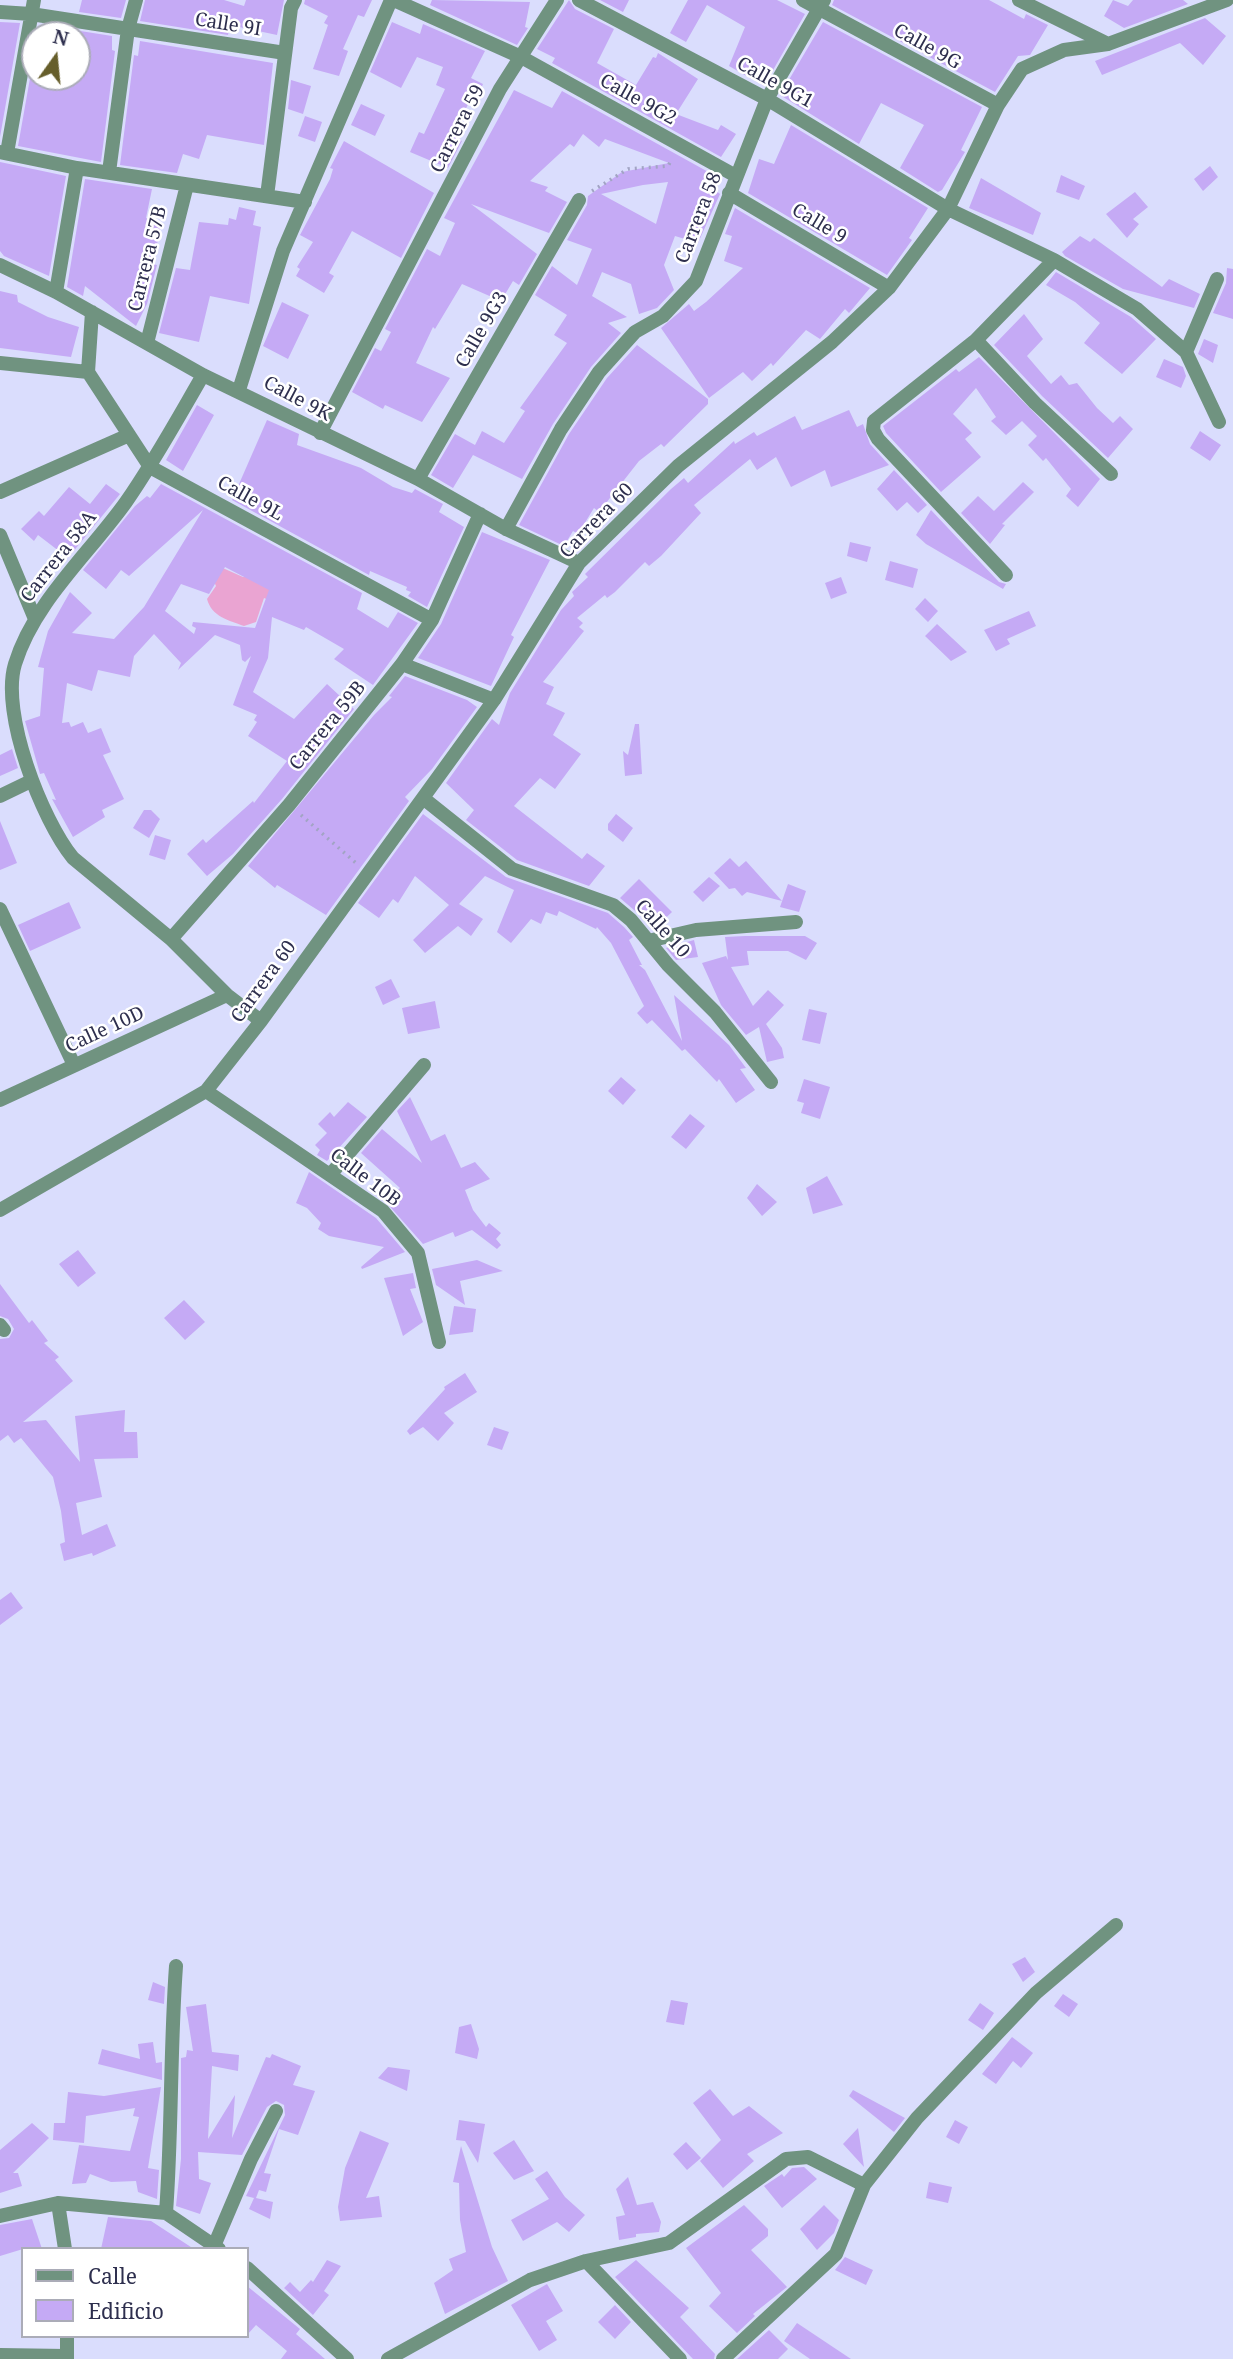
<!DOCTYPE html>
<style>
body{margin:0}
#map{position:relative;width:1233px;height:2359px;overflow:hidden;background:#daddfd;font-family:"Noto Serif",serif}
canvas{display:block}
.legend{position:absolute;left:21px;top:2247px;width:228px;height:91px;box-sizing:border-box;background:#fff;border:2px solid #abacb8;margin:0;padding:9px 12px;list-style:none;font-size:21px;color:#2e2f4e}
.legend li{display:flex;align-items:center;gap:14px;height:35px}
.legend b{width:35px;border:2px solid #abacb8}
.north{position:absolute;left:21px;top:21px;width:70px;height:70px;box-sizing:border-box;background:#fff;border:2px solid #abacb8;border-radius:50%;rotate:15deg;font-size:19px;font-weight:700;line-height:28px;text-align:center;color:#2e2f4e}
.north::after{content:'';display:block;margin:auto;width:24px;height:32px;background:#665e2b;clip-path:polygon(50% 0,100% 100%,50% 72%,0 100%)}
</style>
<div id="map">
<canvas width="1233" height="2359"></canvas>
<ul class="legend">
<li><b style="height:9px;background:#709380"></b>Calle</li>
<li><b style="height:19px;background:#c5aaf5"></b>Edificio</li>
</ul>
<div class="north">N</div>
</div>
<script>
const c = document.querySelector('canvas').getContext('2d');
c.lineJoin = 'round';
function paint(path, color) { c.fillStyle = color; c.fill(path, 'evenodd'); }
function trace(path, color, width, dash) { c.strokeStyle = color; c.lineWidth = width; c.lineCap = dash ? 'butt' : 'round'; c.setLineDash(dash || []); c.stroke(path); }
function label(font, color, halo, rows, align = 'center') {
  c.font = font + ' "Noto Serif",serif'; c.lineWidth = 5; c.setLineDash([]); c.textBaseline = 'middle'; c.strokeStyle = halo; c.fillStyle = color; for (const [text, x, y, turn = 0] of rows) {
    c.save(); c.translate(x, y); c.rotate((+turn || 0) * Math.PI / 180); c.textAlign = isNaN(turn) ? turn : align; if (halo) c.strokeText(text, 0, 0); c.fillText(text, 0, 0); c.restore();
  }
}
const green = new Path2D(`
 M216,565L243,577L276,574L287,608L264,598L256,622L244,626C228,620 212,617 207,599L216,586L213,579Z`);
const building = new Path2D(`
 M82,0H126L121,18L79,12Z
 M145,0H224L244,6L246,0H284L277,35L230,25L228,35L140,21Z
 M305,0H372L364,17L358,15L343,49L348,51L339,76L313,69L328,25L324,23L328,16L304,4Z
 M432,0L530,2L525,27L528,28L517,45L430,5Z
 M569,0L575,9L614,29L597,63L636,85L653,57L656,58L658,53L698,79L676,114L718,130L721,125L736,134L721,157L552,63L555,58L537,49Z
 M600,0H629L623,12Z
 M688,0H777L805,14L764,86L729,66L745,27L707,5L686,42L670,33Z
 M834,0H989L1024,19L1026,14L1048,25L1030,55L1018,56L995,92L832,5Z
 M1113,0L1128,6L1133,0H1183L1188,4L1124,28L1104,16Z
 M1205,18L1226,36L1203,65L1180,43L1102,75L1095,61Z
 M0,22L20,23L0,137Z
 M392,22L420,34L423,24L485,51L471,78L483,84L475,102L470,100L453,136L462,141L448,168L410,152L419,132L424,134L445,89L436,85L443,67L417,57L401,88L370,72Z
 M823,22L982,107L961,150L965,152L942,190L938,192L900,168L924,125L881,103L859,144L780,95Z
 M74,30L112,36V50L115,51L101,162L18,146L35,50V77H78L80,35H73Z
 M140,41L273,63L264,145L207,135L199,159L183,154L177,173L120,165L134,55L138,56Z
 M291,80L311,86L303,114L288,109Z
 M514,90L552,108L562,91L721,179L715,190L720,194L698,243L675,236L664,265L674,290L657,308L639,314L631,284L602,272L592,296L627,317L608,323L621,333L591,367L553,424L522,479L473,455L453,488L431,475L455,434L475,445L482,431L504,443L525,411L520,408L567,343L554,335L567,315L535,295L552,266L577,285L592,249L567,240L587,205L588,196L622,172L669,163L605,139L599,147L583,134L574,147L570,144L530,181L548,187L545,191L567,202L549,233L471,204L537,254L519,285L513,281L501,301L462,284L435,329L433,327L416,363L450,378L422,422L385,405L383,409L352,392L375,348L381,351L391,332L385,329L427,249L440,256L455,223L444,218ZM668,182L656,224L601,194L643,185Z
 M361,104L385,115L375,136L351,125Z
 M305,116L322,122L315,142L298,136Z
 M791,125L928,208L909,238L912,240L887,275L748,193L759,159L774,164Z
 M344,141L434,193L401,258L352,231L329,273L334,276L324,293L296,276L300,269L297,267L313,242L300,235L330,179L333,169L330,168Z
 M0,162L66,176L49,276L4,256L0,251Z
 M1210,166L1218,177L1203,191L1194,179Z
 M1061,175L1085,186L1079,200L1056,192Z
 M981,178L1041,213L1033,235L969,208Z
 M85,179L152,189L146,218L161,225L153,264L157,265L147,304L136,326L85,286L83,296L67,287Z
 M1135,192L1148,207L1133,219L1139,224L1127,238L1106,214Z
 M239,207L256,211L253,225L261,227L249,304L210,296L199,342L159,333L176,268L190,270L199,222L228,225L229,218L236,220Z
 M735,208L870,288L849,313L845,309L820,339L806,330L773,366L771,363L752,381L743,372L709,398L661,328L689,304L694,311L706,302L743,268L724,261L732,236L725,234Z
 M1080,236L1090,242L1094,238L1162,287L1169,279L1200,294L1194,308L1123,289L1065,256L1062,252Z
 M1227,268L1233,269V319L1213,313L1226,283Z
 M1056,272L1131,317L1156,339L1122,374L1084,343L1100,323L1075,302L1046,285Z
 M0,291L17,295L18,302L48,317L79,327L71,357L0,348Z
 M282,302L309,315L288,359L263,346Z
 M1024,314L1043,339L1027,356L1051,384L1061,375L1069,385L1077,383L1097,408L1113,423L1120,416L1133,429L1108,458L1042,396L994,345Z
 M1204,339L1218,345L1213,363L1198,354Z
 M637,345L708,399V404L664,447L661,444L639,461L599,512L594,508L578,534L573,531L564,546L519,525L569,434L607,378Z
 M979,357L1100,479L1078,507L1066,496L1071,489L1046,458L1043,461L1028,445L1037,436L1022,421L1006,435L991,421L996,417L976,388L953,414L972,433L965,439L981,457L941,492L886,433L883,426L956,369L959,372Z
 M1164,359L1183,367L1186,376L1181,388L1156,377Z
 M197,405L214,415L183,471L166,460Z
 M849,410L857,427L863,424L870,444L889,465L831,487L825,470L791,487L776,457L757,470L750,459L694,505L701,513L661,556L649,566L645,562L615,592L607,598L605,595L577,618L583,623L579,627L584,631L543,682L554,687L546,704L565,713L553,735L581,754L555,789L540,778L514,806L582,859L587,853L605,866L589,886L517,860L466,820L474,810L446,783L492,719L499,725L510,693L561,610L574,596L572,592L588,577L585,574L671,489L684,478L688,483L734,441L735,444L754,432L757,436L795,416L802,430Z
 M267,420L299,434L297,445L361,468L393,487L412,493L415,489L443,504L439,512L464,527L427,607L408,596L411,592L406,590L407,587L370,571L369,575L232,500Z
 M1200,431L1221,445L1210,461L1190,448Z
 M894,470L927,505L918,513L907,502L897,511L877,489Z
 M1023,482L1034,492L1002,524L1005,525L990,544L961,513L978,496L994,511Z
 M106,484L120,494L68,558L38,535L34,541L21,529L39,511L44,516L69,487L90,504Z
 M161,484L362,593L357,609L388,628L398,612L418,623L373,685L334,659L344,649L306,627L304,630L272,617L268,658L253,692L294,719L327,684L354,709L282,799L233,854L207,876L187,854L203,839L206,843L253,801L254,803L287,761L248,736L257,722L254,720L257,715L233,705L251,656L245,662L242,660L240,645L215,635L178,670L181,663L154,634L134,656L130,677L98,670L92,691L67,683L62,723L69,722L71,727L83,722L88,733L101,728L111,752L103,755L124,799L102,810L105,817L73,837L52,799L56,800L44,773L40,774L25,721L40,716L44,668L38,667L48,631L70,592L92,613L72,633L114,639L144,607L203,510L129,576L121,570L106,589L83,570L135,506L147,496L150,498ZM225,567L269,590L255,628L193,622L192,626L196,628L194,634L165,611L181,584L209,594Z
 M931,510L999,582L1006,584L1003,589L926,544L916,535Z
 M482,532L550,560L511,635L514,637L491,686L418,658L441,624Z
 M850,542L871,547L867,562L847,556Z
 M890,561L918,569L913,588L885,580Z
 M841,577L847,593L831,599L825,583Z
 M925,598L938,611L928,622L915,609Z
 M1029,611L1036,626L1007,639L1010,644L996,651L984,630Z
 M937,624L967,652L951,661L925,636Z
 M405,676L467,700L477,707L432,769L405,797L409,801L326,915L277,885L275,888L248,866L374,715L392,697L389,696Z
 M635,724H639L642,774L625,776L623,751L628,755Z
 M12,749L18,768L0,776V755Z
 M144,810H151L160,819L149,838L133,828Z
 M423,814L506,877L608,913L624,927L633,937L629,940L642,965H639L645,970L682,1041L674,995L729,1045L746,1068L740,1069L755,1090L736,1103L719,1079L717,1082L685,1049L682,1051L652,1020L647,1024L637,1013L644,1006L611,943L597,927L596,929L559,911L557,916L546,912L541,924L531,919L511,943L497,932L514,890L485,876L459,904L483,919L471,936L458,926L425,953L413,940L449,905L415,876L398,903L393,899L379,918L358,903Z
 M616,814L633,828L623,842L608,830V824Z
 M0,821L17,863L0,870Z
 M155,835L171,840L165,860L149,855Z
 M730,858L739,867L746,861L782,901L747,892L742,896L735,888L729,889L714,873Z
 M709,877L720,886L703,902L693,892Z
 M639,879L672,912L655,928L620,898Z
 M788,884L806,891L799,912L780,907Z
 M69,902L81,928L30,951L18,925Z
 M745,936H805L817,943L806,960L788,951H747L749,965L731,967L753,1006L768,990L784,1005L766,1024L782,1048L784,1058L767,1062L759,1027L746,1035L721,1005L702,963L726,956L728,960L725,937Z
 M694,940L698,957L676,960L666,948Z
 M391,979L400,997L383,1005L375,987Z
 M435,1001L440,1028L408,1034L402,1008Z
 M809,1009L827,1013L820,1044L802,1040Z
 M621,1077L636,1090L623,1105L608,1091Z
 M804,1079L830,1087L820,1119L801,1113L804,1103L797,1101Z
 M410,1097L431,1141L445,1134L461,1168L475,1162L490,1179L465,1190L473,1210L486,1227L489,1223L501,1233L496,1239L501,1245L497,1249L472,1230L455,1237L453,1232L423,1244L385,1201L400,1188L361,1153L382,1129L422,1163L397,1111Z
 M348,1102L367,1117L327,1161L317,1155L320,1150L315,1145L327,1133L318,1124L330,1112L334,1117Z
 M690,1114L705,1126L686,1149L671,1137Z
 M309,1172L376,1218L405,1252L362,1269L361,1267L384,1247L329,1236L318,1229L321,1223L307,1208L296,1203Z
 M827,1176L843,1205L813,1214L806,1188Z
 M757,1184L777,1202L762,1216L747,1198Z
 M78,1250L96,1273L78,1287L59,1264Z
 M477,1260L503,1271L460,1281L465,1305L436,1285L432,1269Z
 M413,1273L416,1288L410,1289L423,1322L403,1336L384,1278Z
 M0,1284L29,1323L32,1320L48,1341L44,1343L59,1357L55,1360L73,1381L23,1422L46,1420L80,1462L75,1416L125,1410L124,1432H137L138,1458L94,1459L102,1497L76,1503L82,1535L107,1524L116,1546L93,1556L92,1553L64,1561L60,1544L65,1542L61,1511L53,1477L21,1438L14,1443L8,1435L0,1441V1339L9,1338L14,1329L8,1319L0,1316Z
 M184,1300L205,1322L185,1340L164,1318Z
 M454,1306L476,1309L473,1332L449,1335Z
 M465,1373L477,1392L444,1413L454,1423L438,1441L423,1427L410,1435L407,1431L445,1389L444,1387Z
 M494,1427L509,1432L502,1450L487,1445Z
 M11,1592L23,1608L0,1625V1600Z
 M1025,1957L1035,1972L1023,1982L1012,1964Z
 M153,1982L165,1987L164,2004L148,2000Z
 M1063,1994L1078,2004L1069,2017L1054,2006Z
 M671,2000L688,2003L684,2025L666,2022Z
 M980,2003L994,2013L983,2030L968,2020Z
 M206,2004L212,2052L239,2055L238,2071L212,2066L208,2139L235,2095L232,2138L266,2057L270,2058L272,2054L301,2066L293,2085L315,2091L298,2135L279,2129L264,2173L271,2174L266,2192L259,2190L256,2198L273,2202L270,2219L249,2209L254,2198L246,2196L285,2115L284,2105L276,2101L267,2107L242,2155L198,2152L199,2179L211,2183L200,2214L176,2206L181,2159V2058L186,2057L187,2050L193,2051L186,2007Z
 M471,2024L479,2049L477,2059L455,2053L459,2027Z
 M1012,2037L1033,2053L1021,2068L1013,2061L996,2084L982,2074Z
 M153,2042L156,2063L162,2062V2080L98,2064L102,2049L140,2059L138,2044Z
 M388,2067L410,2070L407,2091L378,2078Z
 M161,2087L148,2168L159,2170L157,2199L138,2192L136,2181L111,2182L90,2174L86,2183L72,2184L79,2145L130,2151L139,2117L133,2116L135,2108L86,2116L84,2143L53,2140L54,2123H65L68,2092L104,2096Z
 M710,2089L733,2116L749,2106L783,2133L747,2154L754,2161L723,2188L700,2161L721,2140L693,2103Z
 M853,2090L905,2118L894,2132L849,2096Z
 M459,2120L485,2124L478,2163L465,2141L456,2140Z
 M955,2120L968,2127L959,2144L946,2137Z
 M32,2123L49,2138L13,2173H18L22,2186L0,2193V2150Z
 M858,2128L864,2167L843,2144Z
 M360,2131L389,2143L366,2198L379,2196L382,2217L340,2221L338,2207L345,2168Z
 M514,2140L534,2171L514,2180L493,2153Z
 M686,2142L701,2158L687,2170L673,2154Z
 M461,2146L492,2247L508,2281L445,2314L434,2283L453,2270L449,2259L466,2252L460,2220L459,2183L453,2182Z
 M804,2167L817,2179L782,2208L764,2186L782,2174L784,2177L792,2168Z
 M547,2171L565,2197L585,2215L569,2232L557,2222L523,2241L511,2220L549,2199L535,2179Z
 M628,2177L637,2205L653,2202L661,2222L659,2232L636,2234V2237L619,2240L616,2217L625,2215L616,2189Z
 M929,2182L952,2187L948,2203L926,2198Z
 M744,2205L768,2229V2236L751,2250L787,2287L753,2314L755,2316L737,2333L709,2306L721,2293L686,2248Z
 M824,2205L839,2220L834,2233L817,2250L800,2229Z
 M108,2217L151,2221L194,2249H101Z
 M32,2219L42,2249H23L0,2256V2225Z
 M845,2257L873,2270L866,2285L835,2270Z
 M327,2260L341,2266L324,2291L329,2295L313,2315L284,2288L290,2282L300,2292L311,2280L313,2282Z
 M636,2260L689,2308L680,2317L715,2354L714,2359H693L615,2277Z
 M547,2284L563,2311L546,2321L557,2340L539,2351L511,2305Z
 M247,2286L300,2329L296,2334L325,2359H281L287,2351L256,2325L247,2335Z
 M615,2305L631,2322L615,2339L598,2322Z
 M797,2323L851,2359H810L784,2341Z
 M769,2330L788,2349L778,2359H737Z`);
const path = new Path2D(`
 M592,191L628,169L668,166L672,159
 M301,815L356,863`);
const minor = new Path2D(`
 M394,0L521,57L736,176
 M579,0L767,99L948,209L1054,260L1137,309L1186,352L1219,422
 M803,0L998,105
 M1019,0L1108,44
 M0,12L31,14L285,53
 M0,152L77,168L305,202
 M7,153L34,0
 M109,172L128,29L136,0
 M729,193L889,288
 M267,196L291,8L295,0
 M0,265L56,292L203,375L418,479L506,529L579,563
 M56,292L77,168
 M92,312L88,372L150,467L432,620
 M976,340L1035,403L1111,474
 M147,343L187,185
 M1186,352L1217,279
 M0,363L88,372
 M203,375C178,418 154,462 126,502C89,554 34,602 15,664C0,713 42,820 73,858L171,939L227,995L261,1021
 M239,390L283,251L391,0
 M320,433L500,89L557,0
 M418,479L579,200
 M0,492L129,435
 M506,529L561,429L599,372L635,332L663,316L696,281L767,99L824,0
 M0,535L35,619
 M1006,575L878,439L873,430L874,421L976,340L1054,260
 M402,664L494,700
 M0,796L31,781
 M423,798L512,869L613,905L631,920L668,965L715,1012L771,1082
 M0,909L74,1065
 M171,939L289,805L402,664L432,620L480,514
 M648,941L696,930L796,922
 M206,1091L383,1211L418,1253L439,1342
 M0,1100L227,995
 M330,1175L424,1065
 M0,1210L206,1091L261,1021L494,700L579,563L678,466L832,342L889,288L948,209L998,105L1022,69L1064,50L1108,44L1227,0
 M0,1325L4,1330
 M58,2203L65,2249
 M166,2213C172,2131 170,2049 176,1966
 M0,2216L58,2203L166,2213L219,2249
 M214,2246L251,2159L276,2111
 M586,2261L680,2359
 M247,2268L347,2359
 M0,2355L66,2356
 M67,2359V2336
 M388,2359L530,2280L586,2261L669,2243L786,2159L808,2157L864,2185
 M723,2359L836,2254L864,2185L917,2118L1036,1993L1116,1925`);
const streetNames = [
 ["Calle 9I",228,25,9],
 ["Calle 9G",927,47,29],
 ["Calle 9G1",775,83,29],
 ["Calle 9G2",638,100,29],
 ["Carrera 59",458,129,-63],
 ["Carrera 58",699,218,-69],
 ["Calle 9",819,224,31],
 ["Carrera 57B",148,259,-76],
 ["Calle 9G3",482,330,-60],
 ["Calle 9K",297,399,28],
 ["Calle 9L",250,499,29],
 ["Carrera 60",597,521,-46],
 ["Carrera 58A",59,557,-52],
 ["Carrera 59B",328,726,-51],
 ["Calle 10",662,929,48],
 ["Carrera 60",264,982,-54],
 ["Calle 10D",105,1030,-25],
 ["Calle 10B",365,1178,37]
];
paint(green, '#eaa4d2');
paint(building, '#c5aaf5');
trace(path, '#a2a4c4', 3.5, [2, 5]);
trace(minor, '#709380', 14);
label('19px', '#2e2f4e', '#fff', streetNames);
</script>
